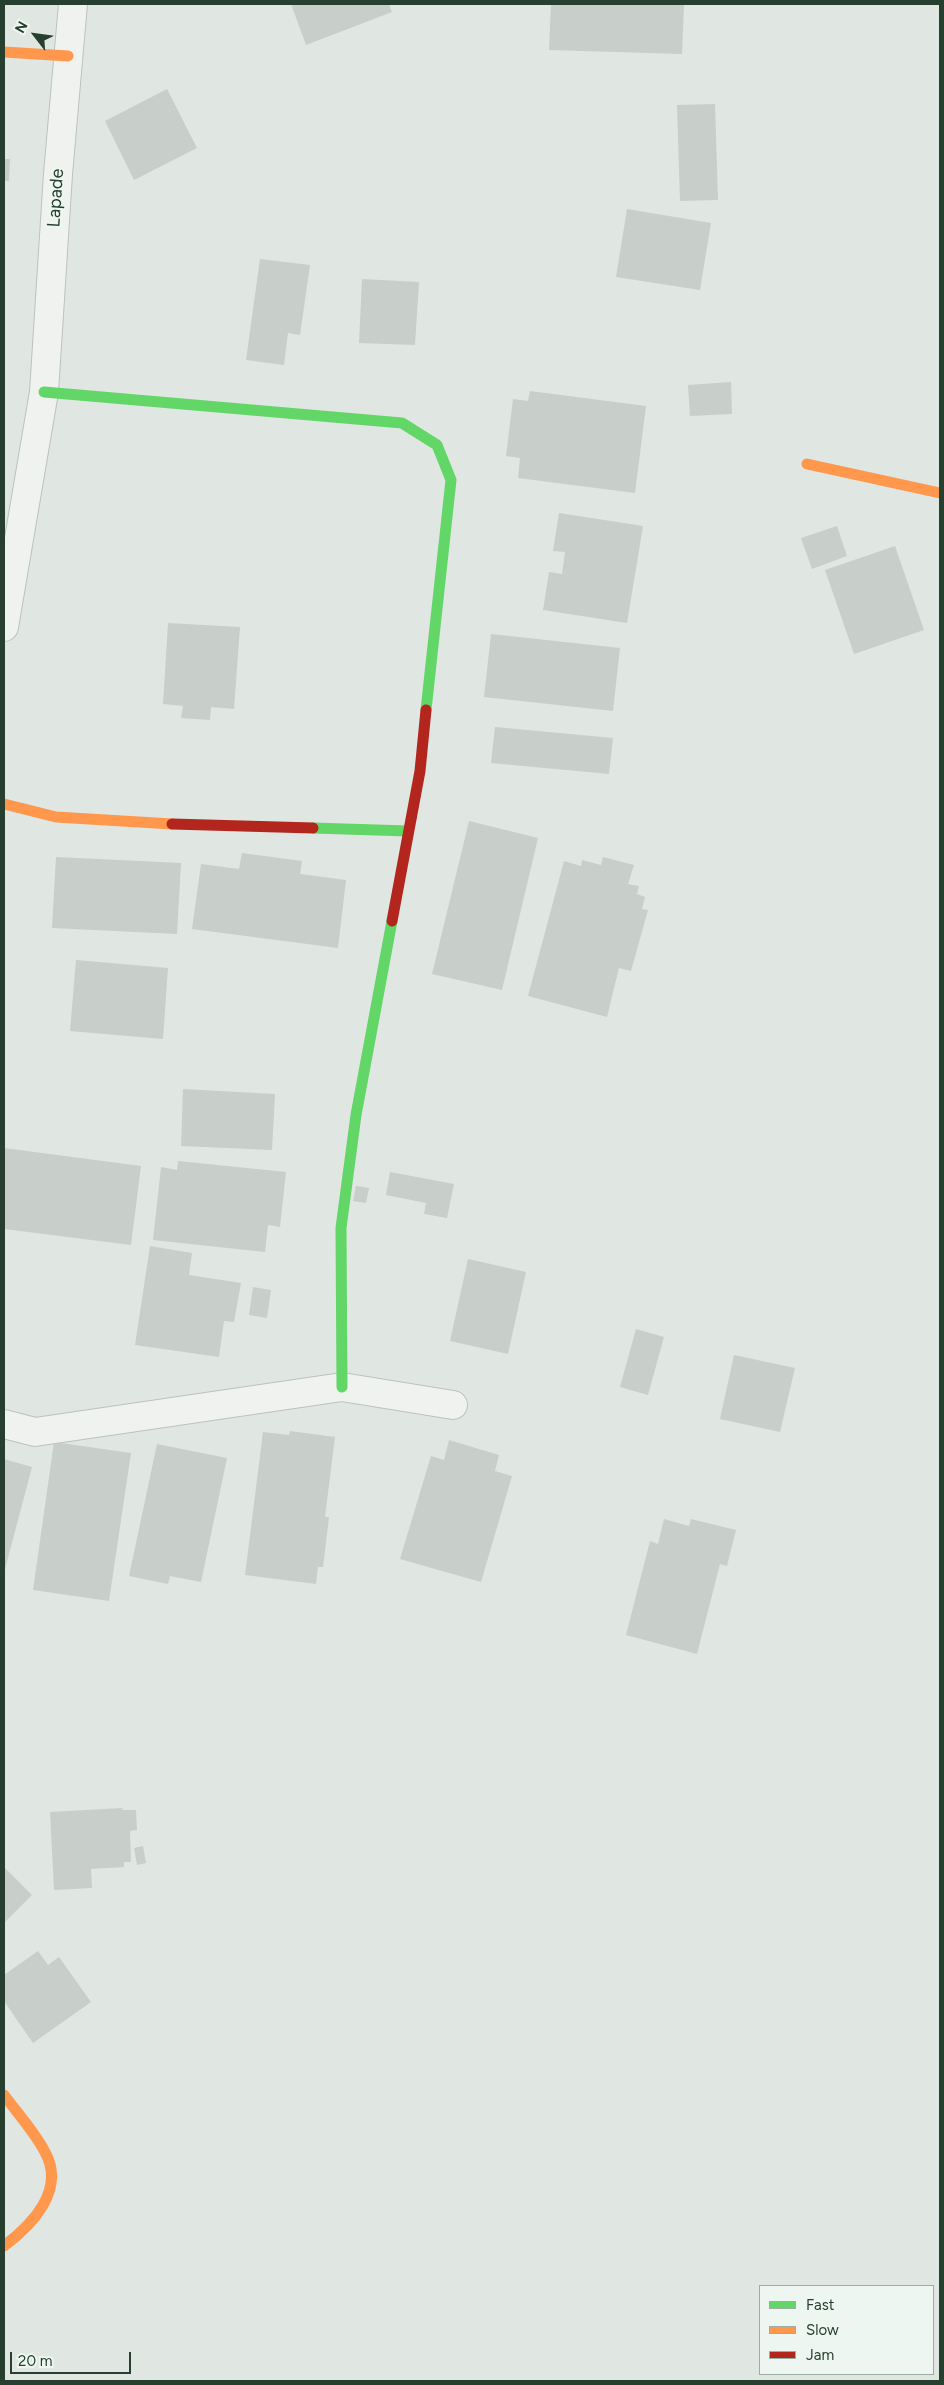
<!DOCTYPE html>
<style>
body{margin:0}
#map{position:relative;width:944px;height:2385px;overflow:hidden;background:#e0e6e2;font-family:Figtree,sans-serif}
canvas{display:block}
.frame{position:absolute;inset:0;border:5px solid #263f2f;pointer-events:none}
.legend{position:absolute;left:759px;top:2285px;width:175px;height:90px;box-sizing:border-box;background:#edf6f0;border:1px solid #9dada3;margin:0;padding:6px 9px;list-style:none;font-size:15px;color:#263f2f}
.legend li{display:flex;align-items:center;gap:10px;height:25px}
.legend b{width:25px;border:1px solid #9dada3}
.north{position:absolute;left:10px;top:10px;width:50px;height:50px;-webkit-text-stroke:4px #edf6f0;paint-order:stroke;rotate:300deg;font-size:14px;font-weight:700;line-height:20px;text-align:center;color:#263f2f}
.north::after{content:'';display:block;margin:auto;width:18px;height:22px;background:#263f2f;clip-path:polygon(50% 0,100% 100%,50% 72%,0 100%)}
.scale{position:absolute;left:10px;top:2352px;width:121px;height:22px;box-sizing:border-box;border:2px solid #263f2f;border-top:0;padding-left:6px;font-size:15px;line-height:18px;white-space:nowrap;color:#263f2f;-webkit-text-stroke:4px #edf6f0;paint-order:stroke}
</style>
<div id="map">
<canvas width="944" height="2385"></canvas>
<div class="frame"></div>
<ul class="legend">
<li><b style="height:6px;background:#63d668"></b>Fast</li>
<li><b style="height:6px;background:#ff974d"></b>Slow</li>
<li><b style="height:6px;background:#b3261e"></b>Jam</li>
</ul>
<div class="north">N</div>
<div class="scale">20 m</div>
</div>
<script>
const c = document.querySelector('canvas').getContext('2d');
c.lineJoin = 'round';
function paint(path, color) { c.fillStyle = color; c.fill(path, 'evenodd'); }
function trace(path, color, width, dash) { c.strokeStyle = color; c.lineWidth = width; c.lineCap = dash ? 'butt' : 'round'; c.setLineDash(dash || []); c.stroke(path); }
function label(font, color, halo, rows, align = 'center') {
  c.font = font + ' Figtree,sans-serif'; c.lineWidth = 4.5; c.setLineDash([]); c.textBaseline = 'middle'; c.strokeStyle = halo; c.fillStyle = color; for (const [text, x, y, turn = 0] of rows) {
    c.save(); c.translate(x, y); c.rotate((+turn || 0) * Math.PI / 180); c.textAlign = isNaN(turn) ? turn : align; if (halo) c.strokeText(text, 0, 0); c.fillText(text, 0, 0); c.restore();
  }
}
const building = new Path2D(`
 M291,4H389L392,12L306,45Z
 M551,4H684L682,54L549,50Z
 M167,89L197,148L134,180L105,121Z
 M715,104L718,200L680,201L677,105Z
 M4,159H10L9,181H4Z
 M627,209L711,223L700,290L616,277Z
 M260,259L310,265L300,335L288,333L284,365L246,360Z
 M362,279L419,282L415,345L359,343Z
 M731,382L732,414L690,416L688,385Z
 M530,391L646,406L635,493L518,478L520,458L506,456L513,399L528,401Z
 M559,513L643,526L627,623L543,610L549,572L562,574L565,552L553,551Z
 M837,526L847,556L812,569L801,538Z
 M895,546L924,630L854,654L825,570Z
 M168,623L240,627L234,709L211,707L210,720L181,718L183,706L163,704Z
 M491,634L620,648L613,711L484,697Z
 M495,727L613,738L609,774L491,763Z
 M469,821L538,838L502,990L432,974Z
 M242,853L302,861L300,874L346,880L338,948L192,929L201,864L239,869Z
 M56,857L181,863L177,934L52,928Z
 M603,857L634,865L628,884L639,886L637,894L645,897L642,909L648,910L631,971L619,968L607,1017L528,996L564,861L581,866L582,860L601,865Z
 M76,960L168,968L163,1039L70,1031Z
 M183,1089L275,1094L272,1150L181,1146Z
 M4,1148L141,1166L131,1245L4,1229Z
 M178,1161L286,1172L280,1227L268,1225L265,1252L153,1240L161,1167L177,1170Z
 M390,1172L454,1184L447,1218L424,1214L426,1203L386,1195Z
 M356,1186L369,1188L366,1203L353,1201Z
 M150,1246L192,1253L189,1275L241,1283L234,1322L224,1321L219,1357L135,1345Z
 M468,1259L526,1272L508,1354L450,1341Z
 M253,1287L271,1290L267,1318L249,1315Z
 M636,1329L664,1337L648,1395L620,1387Z
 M734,1355L795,1368L780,1432L720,1419Z
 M290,1431L335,1437L325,1517H329L323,1567H318L316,1584L245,1575L263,1432L289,1435Z
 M449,1440L499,1455L495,1471L512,1476L481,1582L400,1559L431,1456L444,1460Z
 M54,1442L131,1453L109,1601L33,1590Z
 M157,1444L227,1458L201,1582L170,1576L168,1584L129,1576Z
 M4,1459L32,1467L4,1573Z
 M664,1519L689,1526L691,1519L736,1530L727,1566L720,1564L697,1654L626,1635L650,1541L658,1544Z
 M122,1808L123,1810H136L137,1830L130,1831L131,1862H124V1867L91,1869L92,1888L54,1890L50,1812Z
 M143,1846L146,1863L137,1865L134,1848Z
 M4,1867L32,1895L4,1923Z
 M38,1951L48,1965L59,1957L91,2002L33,2043L4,2001V1975Z`);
const street = new Path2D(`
 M4,627L44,392L58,174L73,4
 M4,1424L35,1432L342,1387L453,1405`);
const fast = new Path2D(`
 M44,392L402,423L437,445L451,480L426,710
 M313,828L408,831
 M342,1387L341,1228L356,1115L392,921`);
const slow = new Path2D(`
 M4,52L68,56
 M807,464L940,493
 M4,804L56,817L172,824
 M4,2095C18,2114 34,2131 45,2152C66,2190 32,2225 4,2246`);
const jam = new Path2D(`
 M172,824L313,828
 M392,921L420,771L426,710`);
const streetNames = [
 ["Lapade",56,198,-86]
];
paint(building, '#c8ceca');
trace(street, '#bcc2be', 30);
trace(street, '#f0f2f0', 28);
trace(fast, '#63d668', 11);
trace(slow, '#ff974d', 11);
trace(jam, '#b3261e', 11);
label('18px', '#263f2f', '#edf6f0', streetNames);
</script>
